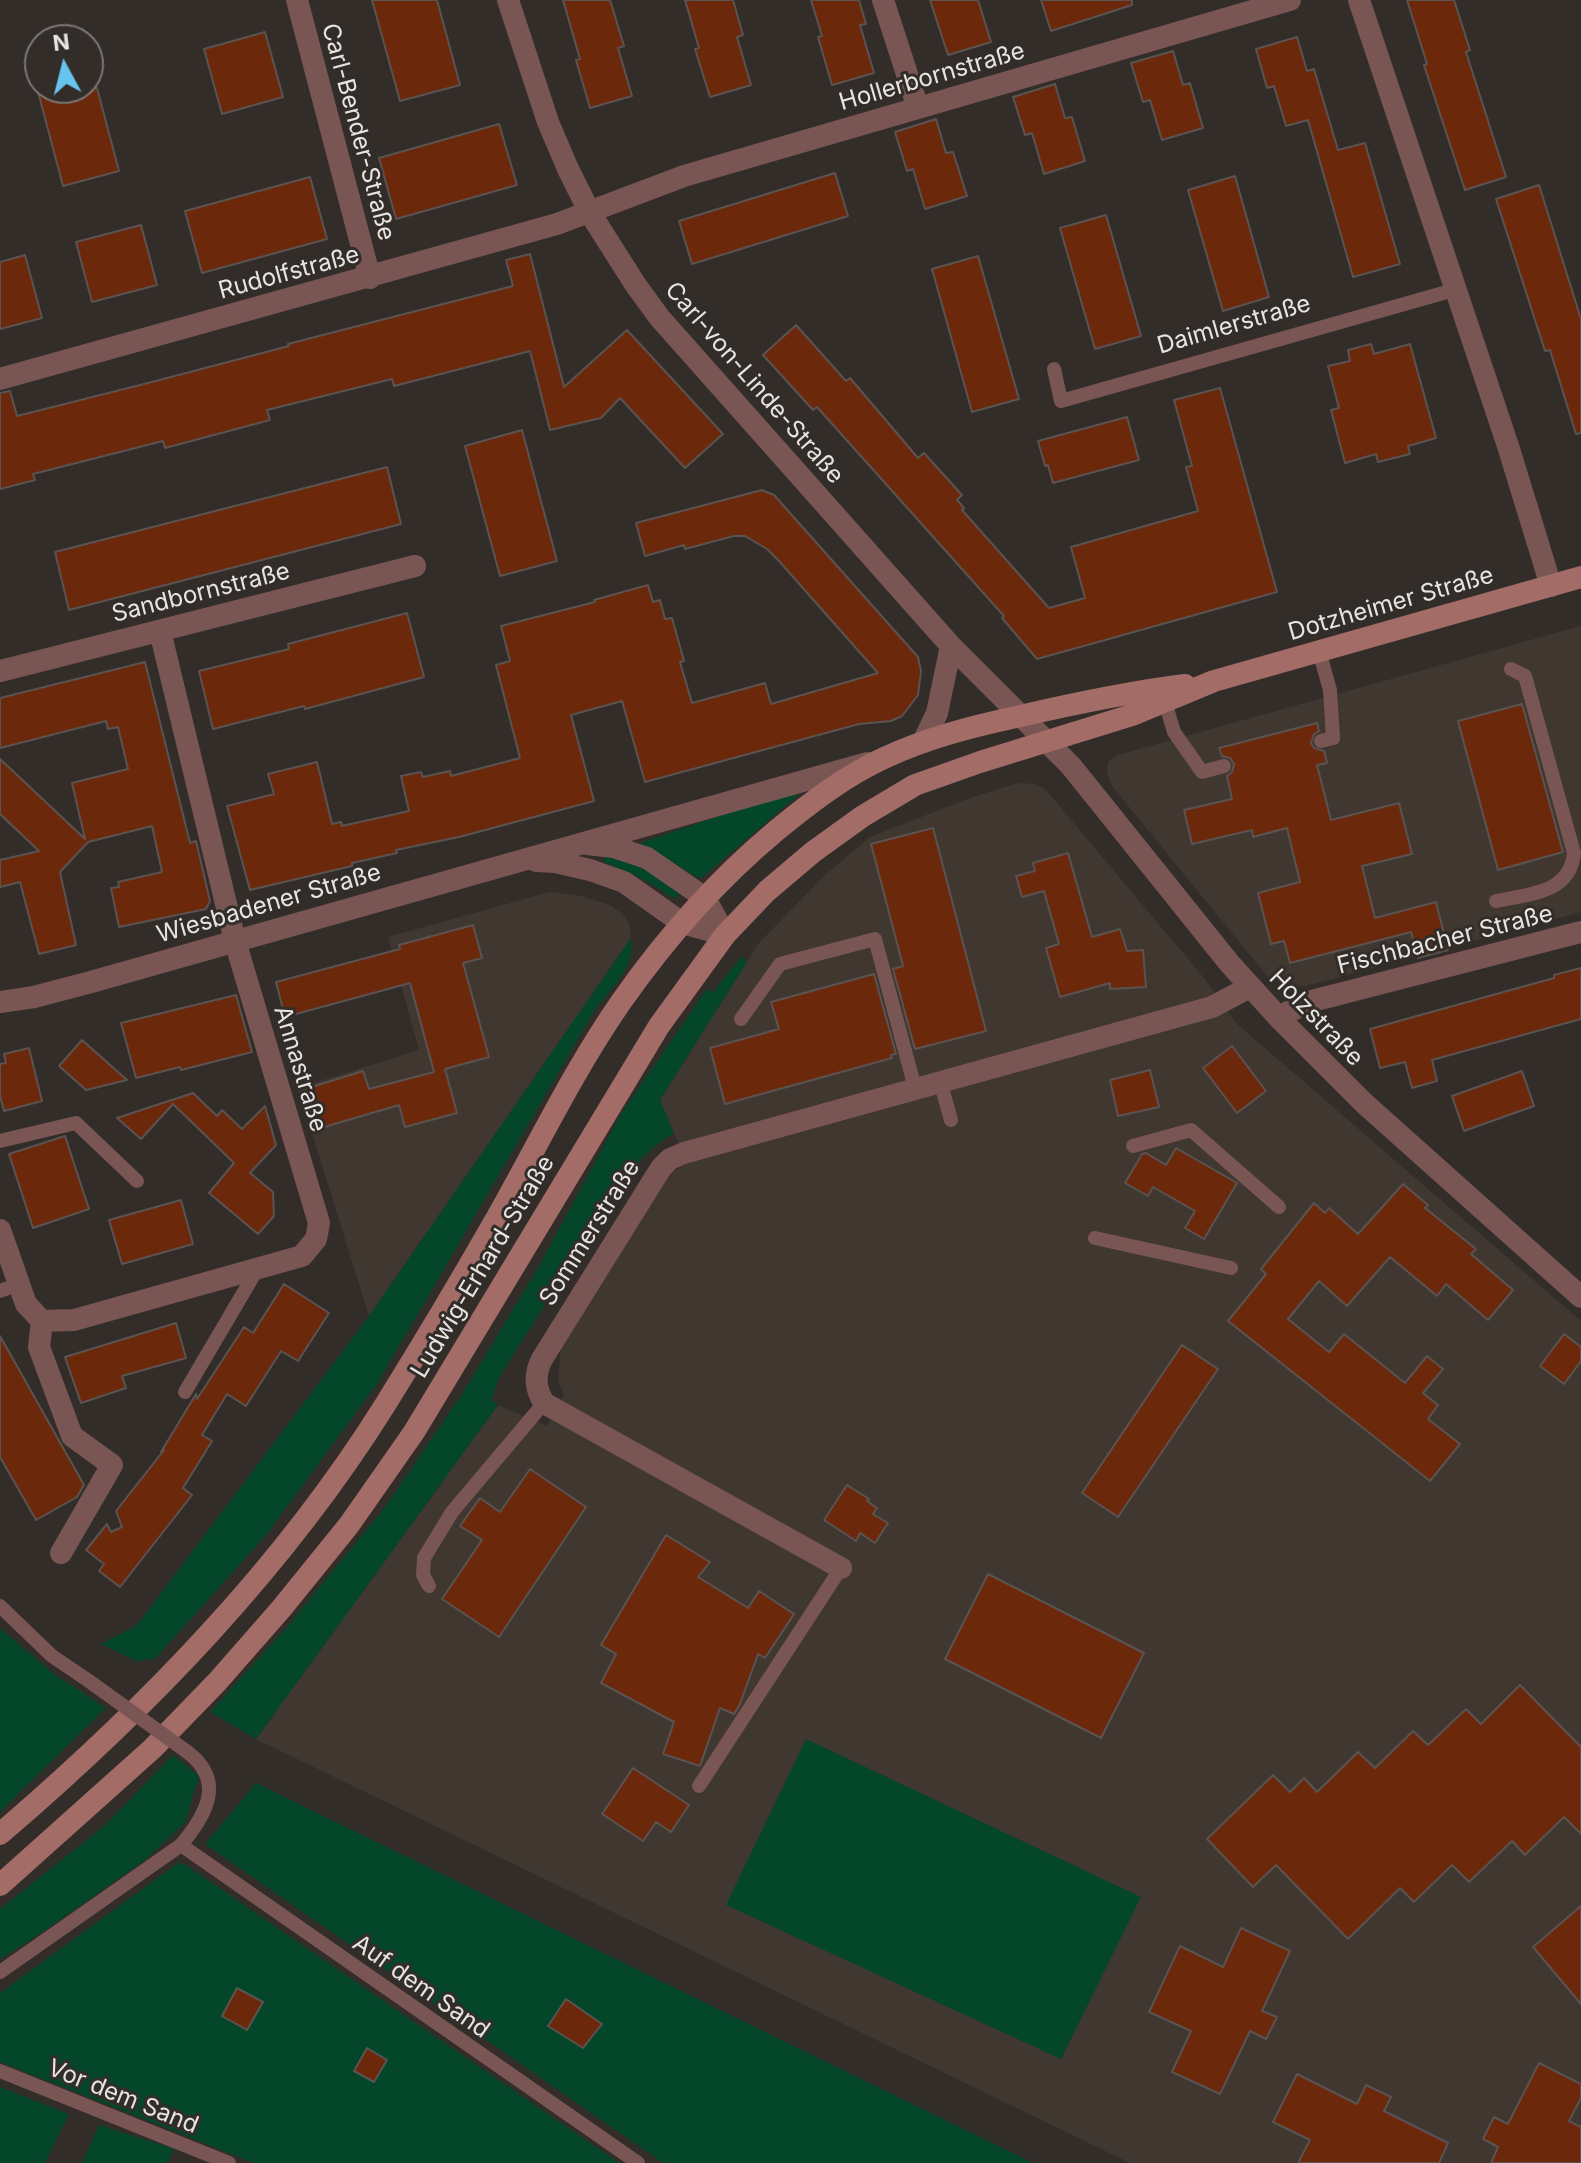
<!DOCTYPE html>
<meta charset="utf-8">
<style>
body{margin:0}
#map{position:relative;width:1581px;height:2163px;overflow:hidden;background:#332d2a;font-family:Inter,sans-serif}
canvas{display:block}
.north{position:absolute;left:24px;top:24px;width:80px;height:80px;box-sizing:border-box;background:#332d2a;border:2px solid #7b7674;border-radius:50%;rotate:353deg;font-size:22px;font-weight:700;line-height:32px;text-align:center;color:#e7e4e2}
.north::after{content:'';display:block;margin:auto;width:28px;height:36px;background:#66c4ef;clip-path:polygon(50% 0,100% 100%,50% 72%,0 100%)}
</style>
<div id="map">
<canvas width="1581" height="2163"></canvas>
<div class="north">N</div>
</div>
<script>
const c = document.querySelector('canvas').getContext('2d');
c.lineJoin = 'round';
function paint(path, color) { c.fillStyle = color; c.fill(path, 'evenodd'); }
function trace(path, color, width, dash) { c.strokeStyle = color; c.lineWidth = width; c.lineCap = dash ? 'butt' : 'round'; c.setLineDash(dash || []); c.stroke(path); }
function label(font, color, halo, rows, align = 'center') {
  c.font = font + ' Inter,sans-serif'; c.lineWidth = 6; c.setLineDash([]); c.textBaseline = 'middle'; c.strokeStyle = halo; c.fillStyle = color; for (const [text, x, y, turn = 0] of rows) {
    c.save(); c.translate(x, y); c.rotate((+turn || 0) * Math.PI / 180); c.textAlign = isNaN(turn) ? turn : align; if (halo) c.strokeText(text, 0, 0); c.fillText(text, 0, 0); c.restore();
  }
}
const built = new Path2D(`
 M1581,626V912L1306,986L1284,985L1268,977L1112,786L1107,772L1108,762L1118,755Z
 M1018,783L1035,784L1046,790L1204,978L1237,1024L1581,1321V2163H1130L256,1739L498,1405L547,1426L564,1395L558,1381L561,1343L670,1174L687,1163L660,1100L758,944L823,877L870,837L970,798Z
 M550,892L581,896L610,905L622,914L629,923L631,938L369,1316L298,1088L419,1050L388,937Z`);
const green = new Path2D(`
 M798,789L802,790L798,795L700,879L640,843Z
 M604,855C632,863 659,872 679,894L678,897L673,898L643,879L604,862Z
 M631,938C637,965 612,988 596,1008L377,1384L267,1534L155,1659L136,1661L101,1644L137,1625L369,1316Z
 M742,956L747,962L660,1100L674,1133C652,1146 638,1161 623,1181L500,1376L491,1400L498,1405L256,1739L210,1712L287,1627L385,1507L464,1391L539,1266L621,1114L706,990L713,992Z
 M0,1628L54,1674L106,1708L0,1812Z
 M806,1739L1141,1897L1061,2059L726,1905Z
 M173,1755L199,1776L185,1823L145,1860L37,1936L0,1959V1909L104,1826Z
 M256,1783L1033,2163H663L205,1844Z
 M178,1863L186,1865L619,2163H254L0,2062V1993Z
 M0,2087L69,2114L45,2163H0Z
 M99,2125L174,2149L168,2163H82Z`);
const building = new Path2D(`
 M372,0H437L460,85L400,101Z
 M563,0H610L624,46L618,48L632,96L590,108L576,60L580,59Z
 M685,0H733L743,35L737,37L751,85L710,97L695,49L699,48Z
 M811,0H859L866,24L860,25L874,73L832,85L818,37L822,36Z
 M930,0H978L991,42L948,55Z
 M1041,0H1132V5L1051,31Z
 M1407,0H1454L1470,50L1466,52L1506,177L1465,190L1424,65L1427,64Z
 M265,32L283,97L222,114L204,49Z
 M1297,37L1307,71L1314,69L1338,150L1365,143L1400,264L1353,277L1308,120L1286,126L1274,86L1267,88L1256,49Z
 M1173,51L1183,85L1190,83L1203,128L1162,140L1150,100L1143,102L1131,63Z
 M1055,84L1065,118L1072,117L1085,161L1044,174L1032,133L1025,135L1013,97Z
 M37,88H97L119,171L63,186Z
 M936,119L946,153L953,152L967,196L925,209L913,169L907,171L895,132Z
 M499,124L517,185L396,219L379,158Z
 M835,173L848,216L692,264L679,221Z
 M1235,176L1269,297L1223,311L1188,190Z
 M310,177L327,239L202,273L185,211Z
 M1539,185L1581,319V433L1576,434L1550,350L1545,351L1496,199Z
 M1106,215L1141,336L1095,349L1060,228Z
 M141,225L157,285L92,302L76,242Z
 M530,254L564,387L627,330L723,434L685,468L620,398L601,418L550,430L530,351L394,386L392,379L267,410L270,420L165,448L163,441L33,474L35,480L0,489V393L10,391L17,416L148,383L289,346L288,344L513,286L506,260Z
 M25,255L42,318L0,329V262Z
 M978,256L1019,399L972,412L932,269Z
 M796,325L846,381L850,378L918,458L924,453L962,495L957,500L964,508L962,510L1049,608L1085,598L1071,547L1198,511L1186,467L1192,466L1174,400L1220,388L1277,592L1037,659L1002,618L1004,616L817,407L813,410L763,355Z
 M1371,344L1374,354L1410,344L1436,438L1408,446L1410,454L1378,462L1376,454L1345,463L1331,410L1339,408L1328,366L1350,361L1348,350Z
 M1127,417L1139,460L1053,483L1048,465L1045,466L1038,441Z
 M522,430L557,561L500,576L465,446Z
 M387,467L401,524L69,610L55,552Z
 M762,490L774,495L918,657L921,671L918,695L902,716L891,721L859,724L645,782L622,701L571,715L594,801L459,837L396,850L397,853L352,863V866L250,890L227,806L274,794L268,774L317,762L332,824L341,822L342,826L409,811L401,776L421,772L423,777L450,771L451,776L520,758L496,665L510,661L501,626L595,602L594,600L648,585L653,602L660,600L665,619L672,618L684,661L680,662L692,703L765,683L771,704L878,673L779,561L767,549L745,536H734L685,549L684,545L645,556L636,523Z
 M407,613L424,677L305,709L304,706L213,729L199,671L289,649L288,644Z
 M145,662L190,843L196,841L210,901L206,909L119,927L111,888L119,887L118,882L162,872L152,826L88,842L60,872L76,945L39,954L20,882L0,887V860L39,851L0,814V759L85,839L72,783L128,769L118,727L108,729L106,721L0,748V698Z
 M1522,704L1563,852L1498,870L1458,721Z
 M1317,723L1319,731L1314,734L1311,743L1314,748L1324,751L1327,763L1317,765L1331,820L1399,803L1412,854L1362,866L1375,918L1436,902L1448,950L1418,958L1411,932L1290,963L1284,941L1271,944L1258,893L1300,882L1287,828L1253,837L1252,830L1192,844L1184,810L1232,799L1227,776L1232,772L1234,764L1230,758L1222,756L1219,748Z
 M933,828L986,1031L915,1049L893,969L903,966L871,844Z
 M1068,853L1092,937L1120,929L1127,951L1143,950L1146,987L1110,989V983L1060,997L1046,948L1059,944L1044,891L1022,897L1016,876L1035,871L1033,863Z
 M473,925L482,958L463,963L489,1057L445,1069L457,1113L405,1127L399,1105L314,1130L302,1090L363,1071L369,1089L434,1072L410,983L285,1017L276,982L400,949L399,945Z
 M1581,968V1019L1432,1060L1437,1081L1412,1088L1405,1062L1380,1068L1370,1029L1554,978V975Z
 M874,974L896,1054L891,1055L892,1058L725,1104L710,1048L779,1029L771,1002Z
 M236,995L252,1052L181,1070L180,1067L136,1078L121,1023Z
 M82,1040L127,1080L86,1090L59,1066Z
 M1232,1046L1266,1091L1237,1113L1203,1068Z
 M29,1048L42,1101L4,1111L0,1096V1064L6,1063L4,1054Z
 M1150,1070L1159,1107L1118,1116L1110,1080Z
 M1522,1071L1534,1106L1464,1131L1452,1096Z
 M193,1093L217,1116L222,1110L242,1129L265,1106L276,1145L250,1173L273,1192L274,1216L258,1234L209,1193L234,1163L173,1104L141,1139L117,1118Z
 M65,1136L89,1209L33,1228L9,1154Z
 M1176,1148L1237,1183L1204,1239L1185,1228L1195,1211L1153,1187L1148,1196L1125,1183L1142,1154L1146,1153L1166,1165Z
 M1403,1184L1428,1205L1425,1208L1476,1249L1471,1254L1513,1290L1488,1320L1446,1284L1437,1296L1390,1257L1347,1306L1319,1281L1288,1319L1329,1352L1344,1334L1405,1383L1427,1356L1443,1369L1423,1393L1438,1405L1428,1419L1460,1444L1430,1481L1228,1321L1266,1274L1261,1269L1314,1203L1325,1213L1329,1208L1358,1234Z
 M181,1200L193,1244L122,1264L109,1220Z
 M284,1284L329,1313L298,1361L281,1351L246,1406L227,1394L202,1435L212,1441L183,1488L192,1495L120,1587L99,1571L104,1564L86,1550L107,1524L111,1532L122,1527L116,1511L164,1450L161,1452L196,1394L197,1399L244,1327L253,1333Z
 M176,1323L186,1358L122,1376L126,1388L81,1403L65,1357Z
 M1564,1334L1581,1347V1361L1564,1384L1540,1366Z
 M0,1336L84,1485L77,1497L36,1520L0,1457Z
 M1182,1345L1218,1369L1118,1517L1082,1493Z
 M530,1469L586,1507L499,1637L442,1599L482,1540L460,1526L480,1498L500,1512Z
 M847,1485L869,1499L867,1501L877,1508L873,1514L888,1523L875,1543L860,1533L856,1541L824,1520Z
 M666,1535L710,1562L698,1577L748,1608L759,1591L794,1614L765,1658L758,1654L740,1704L734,1714L720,1708L700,1766L663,1754L674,1722L601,1683L616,1654L601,1645Z
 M988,1574L1144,1653L1101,1738L945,1659Z
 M1520,1685L1581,1747V1834L1564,1817L1525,1855L1512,1841L1469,1882L1452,1865L1414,1902L1400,1888L1348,1939L1276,1865L1253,1887L1207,1839L1273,1775L1290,1792L1304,1778L1317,1792L1358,1752L1375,1768L1413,1731L1428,1745L1466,1709L1481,1724Z
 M633,1768L689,1805L671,1832L656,1822L643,1841L602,1814Z
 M1581,1906V2004L1533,1947Z
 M1241,1928L1290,1951L1262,2011L1277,2017L1266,2039L1250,2031L1220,2094L1172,2072L1191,2031L1149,2012L1180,1946L1223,1967Z
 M237,1988L263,2002L247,2030L222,2016Z
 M566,1999L602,2024L583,2048L548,2026Z
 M367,2048L387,2060L374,2082L354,2071Z
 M1539,2063L1581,2084V2098L1569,2121L1581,2127V2163H1491L1498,2147L1483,2139L1494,2117L1508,2124Z
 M1297,2074L1357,2104L1366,2085L1391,2097L1384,2111L1448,2143L1439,2163H1298L1310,2140L1273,2122Z`);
const service = new Path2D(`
 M1054,369L1061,401L1454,290
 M1319,651L1330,690L1333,738L1321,741
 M1165,702L1174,732L1202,772L1224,766
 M1496,901C1528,894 1570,894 1574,853L1525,676L1511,669
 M741,1019L780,964L875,939L915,1088
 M940,1081L951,1120
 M0,1141L76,1123L137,1181
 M1133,1146L1191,1130L1279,1207
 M1095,1238L1231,1268
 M0,1291L19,1284
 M185,1392L258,1268
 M429,1586L423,1575L424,1558L452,1512L544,1403
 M0,1606L52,1656L89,1681
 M699,1786L841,1568
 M181,1845L638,2163
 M0,1972L181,1845C207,1814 226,1780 186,1751
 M0,2071L229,2163`);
const minor = new Path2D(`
 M297,0L370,278
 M883,0L918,108
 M1359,0L1509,449L1551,586
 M0,379L557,224L684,176L1290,0
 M0,671L415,566
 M1280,1019L1288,1012L1312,1001L1581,932
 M0,1230L26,1304L42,1321
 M42,1321L74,1320L302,1256L316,1239L319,1223L235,941L160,631
 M42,1321L39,1347L72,1436L112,1465L61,1553
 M841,1568L544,1403C535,1388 534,1375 542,1359L661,1168L670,1159L684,1153L1212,1007L1250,987`);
const tertiary = new Path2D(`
 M508,0L548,122L568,169L590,213L635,284L659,317L951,646L1071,766L1230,964L1280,1019L1365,1104L1581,1297
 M923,742L937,713L951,646
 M587,844L614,847L647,858L705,898L725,935
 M536,861L555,862L590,870L624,882L682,923L725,935
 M0,1002L34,997L91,982L867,763`);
const secondary = new Path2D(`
 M0,1834C146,1709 283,1568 385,1405C423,1344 460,1282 496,1219C537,1147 573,1071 621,1002C665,939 717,880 777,830C810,803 845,776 884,758C927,738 970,727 1016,717C1072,704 1128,692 1185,685
 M0,1885L152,1749L217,1682L281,1609L349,1525L414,1432L659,1026L725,935L767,891L813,852L863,816L915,785L980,762L1132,715L1214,681L1581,577`);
const serviceBridge = new Path2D(`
 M89,1681L186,1751`);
const streetNames = [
 ["Hollerbornstraße",932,77,-16],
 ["Carl-Bender-Straße",358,132,75],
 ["Rudolfstraße",289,273,-15],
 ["Daimlerstraße",1234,325,-16],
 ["Carl-von-Linde-Straße",754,383,49],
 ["Sandbornstraße",201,593,-14],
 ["Dotzheimer Straße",1391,604,-16],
 ["Wiesbadener Straße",269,904,-16],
 ["Fischbacher Straße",1445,940,-14],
 ["Holzstraße",1316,1018,46],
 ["Annastraße",300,1069,73],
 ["Sommerstraße",590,1233,-58],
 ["Ludwig-Erhard-Straße",483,1267,-59],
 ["Auf dem Sand",421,1987,35],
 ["Vor dem Sand",123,2097,22]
];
paint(built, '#403730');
paint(green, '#04462a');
paint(building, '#6c280b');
trace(building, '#5a5351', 2);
trace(service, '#795653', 14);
trace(minor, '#795653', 22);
trace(tertiary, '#795653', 22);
trace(secondary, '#a36c66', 22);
trace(serviceBridge, '#795653', 14);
label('24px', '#e7e4e2', '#332d2a', streetNames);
</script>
